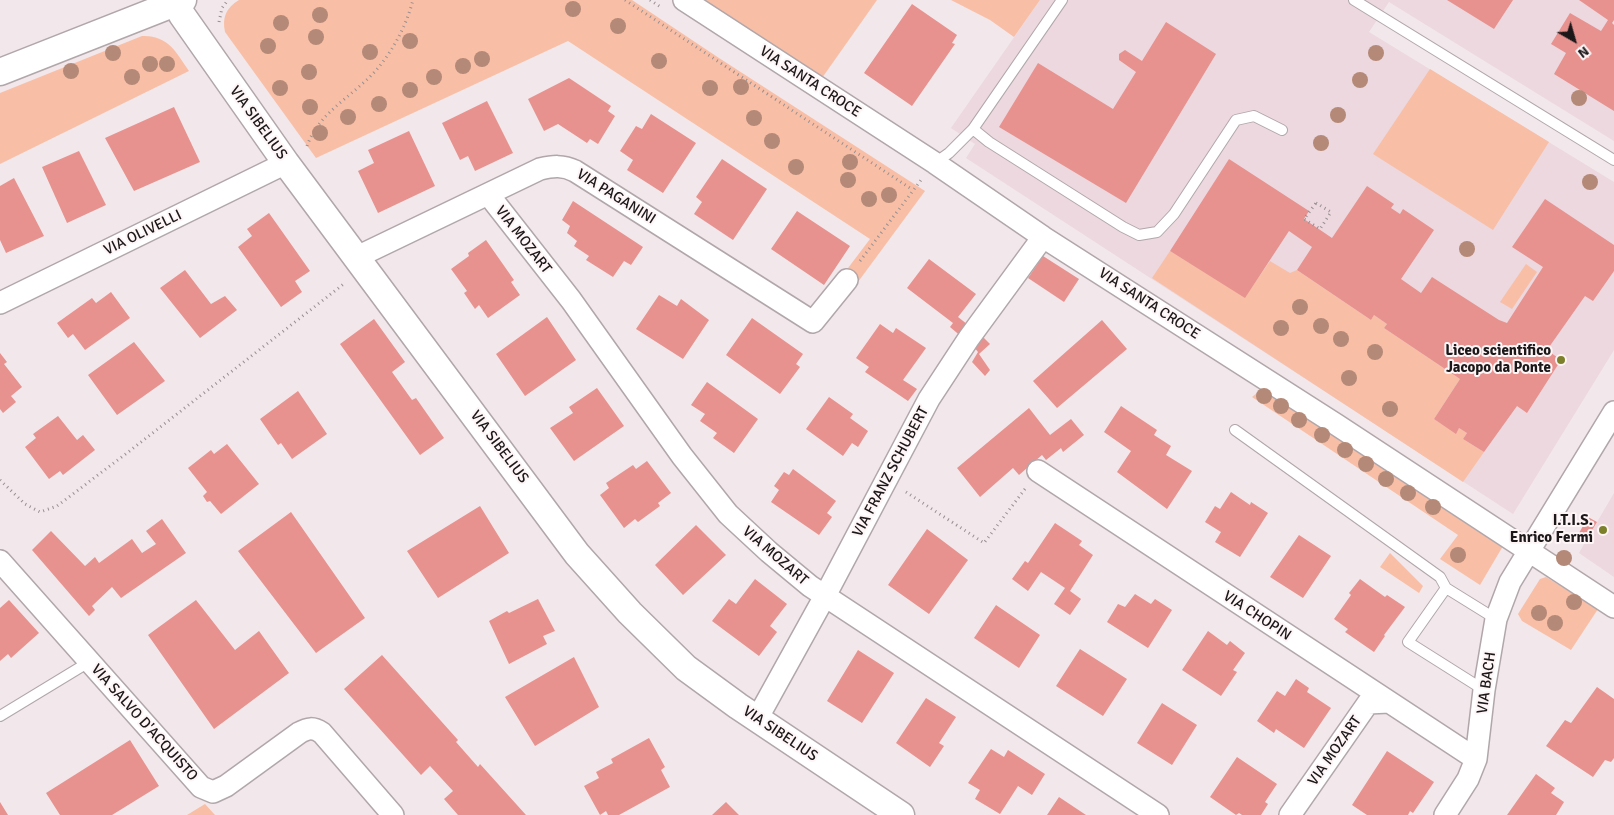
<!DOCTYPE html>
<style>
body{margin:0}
#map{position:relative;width:1614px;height:815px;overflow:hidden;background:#f2e7ea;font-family:Signika,sans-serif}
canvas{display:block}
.north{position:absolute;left:1549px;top:15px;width:50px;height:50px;-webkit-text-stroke:4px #fef5f7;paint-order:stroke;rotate:142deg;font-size:14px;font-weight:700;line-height:20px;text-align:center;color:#1c1819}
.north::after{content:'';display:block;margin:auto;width:18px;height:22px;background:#1c1819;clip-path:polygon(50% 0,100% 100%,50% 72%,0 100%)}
</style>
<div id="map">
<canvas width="1614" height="815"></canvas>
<div class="north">N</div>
</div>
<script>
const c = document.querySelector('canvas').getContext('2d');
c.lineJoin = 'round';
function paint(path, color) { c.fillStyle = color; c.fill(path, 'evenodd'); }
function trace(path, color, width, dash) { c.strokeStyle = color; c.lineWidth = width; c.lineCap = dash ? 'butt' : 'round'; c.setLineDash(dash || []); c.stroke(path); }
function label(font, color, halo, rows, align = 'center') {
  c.font = font + ' Signika,sans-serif'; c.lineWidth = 4; c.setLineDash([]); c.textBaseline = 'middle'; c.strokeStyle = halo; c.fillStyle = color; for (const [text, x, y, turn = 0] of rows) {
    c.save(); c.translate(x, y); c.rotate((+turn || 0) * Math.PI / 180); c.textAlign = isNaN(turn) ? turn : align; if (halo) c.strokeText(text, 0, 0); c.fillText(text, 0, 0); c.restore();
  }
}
const built = new Path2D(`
 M1040,0H1614V141L1389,2L1369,32L1614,182V350L1513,514L966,158L975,144L951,128Z
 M1614,493V577L1579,553Z`);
const green = new Path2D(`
 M239,0H632L719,58L925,191L855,286L842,276L870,239L568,41L316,158L225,32C222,17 226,8 239,0Z
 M703,0H877L822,78Z
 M951,0H1040L1014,37L990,20Z
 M142,36C168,35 176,52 189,71L0,164V93Z
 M1430,69L1549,142L1493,230L1373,154Z
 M1170,251L1245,297L1270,261L1290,273L1297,270L1371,320L1374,315L1387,324L1384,328L1460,379L1434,419L1456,433L1459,428L1467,433L1463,439L1484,452L1463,482L1152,278Z
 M1526,264L1537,272L1512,309L1500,302Z
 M1268,384L1503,546L1480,585L1440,559L1458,535L1252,397Z
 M1390,553L1423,586L1419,593L1380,567Z
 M1546,577L1598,609L1571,650L1522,621L1518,614L1540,579Z
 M205,804L215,815H187Z`);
const building = new Path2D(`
 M1447,0H1513L1494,29Z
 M1579,0H1614V20L1612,23L1614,25V111L1554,74L1566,53L1551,44L1570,13L1601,31L1608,20Z
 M912,4L957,35L952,43L955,44L912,106L864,73Z
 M1166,22L1216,54L1126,203L999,127L1038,63L1113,109L1136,72L1119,60V54L1125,50L1142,61Z
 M569,78L611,106L608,111L615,116L598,144L590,139L587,143L558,124L544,131L528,99Z
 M487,101L513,153L475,171L468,156L460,160L442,123Z
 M174,107L200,162L134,191L105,138Z
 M651,114L696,143L663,193L627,170L633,160L620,151L636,126L642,129Z
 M409,131L435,186L378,213L358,171L374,163L368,150Z
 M79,151L106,205L67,223L42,167Z
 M722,159L767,189L733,240L694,214L702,202L696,197Z
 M1229,159L1309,211L1304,219L1332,238L1367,186L1394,204L1391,208L1400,214L1403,209L1434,230L1401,279L1421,293L1432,277L1499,320L1507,323L1543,267L1512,247L1545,199L1614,245V271L1593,301L1585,296L1547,350L1561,360L1527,413L1517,406L1484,452L1463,439L1467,433L1459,428L1456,434L1434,419L1460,379L1384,328L1387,324L1374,315L1371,320L1297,270L1312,247L1289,231L1245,298L1170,251Z
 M14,178L44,236L6,253L0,240V186Z
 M573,201L643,247L631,265L624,261L613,277L586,260L589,256L574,246L577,241L567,233L570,226L562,220Z
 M797,211L850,246L824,285L771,249Z
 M269,213L310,271L295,281L302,292L281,307L238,247L252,236L247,229Z
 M486,240L514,280L511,282L520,295L488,318L479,305L475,309L464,293L467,291L451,269L469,256L468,253Z
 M1043,256L1079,279L1064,302L1028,278Z
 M929,259L976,294L958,317L972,328L963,338L950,327L953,323L907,288Z
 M185,270L211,304L225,296L237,310L200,338L160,288Z
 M111,292L130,318L85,350L73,334L68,338L57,323L92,298L96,303Z
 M659,295L677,306L681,299L709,320L683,359L636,329Z
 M547,317L576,360L525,396L496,354Z
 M752,318L803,354L796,364L800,367L780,394L726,355Z
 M374,319L405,362L392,372L412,400L416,398L444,438L420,455L340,344Z
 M1102,320L1127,349L1057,408L1033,381Z
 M880,324L893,333L896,328L926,348L903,380L917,389L908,401L865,372L869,367L856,358Z
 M982,336L990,344L979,354L990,370L985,376L972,362L978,352L974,347Z
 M134,342L165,381L117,415L88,375Z
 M0,353L7,362L4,364L22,387L11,396L16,402L3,413L0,409Z
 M707,382L758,419L734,453L713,438L717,433L700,421L705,414L691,405Z
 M597,388L624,426L574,461L550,428L573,413L569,407Z
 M298,391L327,434L292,459L281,443L278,445L260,419Z
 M829,397L853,414L850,418L868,431L858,447L852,443L843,456L806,429Z
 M1121,406L1157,430L1154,435L1171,446L1166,455L1192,471L1167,509L1117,472L1131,451L1104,432Z
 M1029,408L1050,435L1071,419L1084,435L1063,452L1061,448L1046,460L1042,455L1019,475L1013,468L980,497L957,468Z
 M58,416L77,440L83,435L95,450L63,475L60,471L49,479L25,447L36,438L33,434Z
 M227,444L259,484L221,514L210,501L207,502L203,496L207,492L188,468L211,450L214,454Z
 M647,461L671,493L658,503L660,506L638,522L635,519L624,528L600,495L609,488L606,483L633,465L636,469Z
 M793,469L836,501L827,513L832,517L819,535L771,502L779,490L774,486L784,472L789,475Z
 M1231,492L1250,505L1251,502L1268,513L1240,557L1215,542L1221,532L1205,522L1215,506L1220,509Z
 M480,506L509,553L438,598L407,551Z
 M291,512L365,618L316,653L238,551Z
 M1588,517L1597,522L1588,537L1579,533Z
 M162,519L186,553L121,598L112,587L92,606L95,610L89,616L32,550L51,531L85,566L95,557L99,563L132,539L142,553L156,544L146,531Z
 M1055,523L1082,541L1079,545L1093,555L1070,591L1081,599L1070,615L1054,604L1065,588L1041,572L1028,591L1012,579L1025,561L1028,563Z
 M696,525L726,555L683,595L655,565Z
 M927,529L968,560L929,614L888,585Z
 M1299,535L1331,556L1303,598L1270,577Z
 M755,579L787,604L770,626L777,632L759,656L712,621L729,599L736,604Z
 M1360,579L1385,597L1387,595L1405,607L1384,635L1385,636L1374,652L1345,632L1348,629L1334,619L1351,595L1349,593Z
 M1135,594L1151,604L1155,599L1172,610L1148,648L1107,622L1118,604L1125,607Z
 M538,599L555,631L543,636L547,644L509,664L489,621L507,611L509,613Z
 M9,600L39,633L11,658L8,654L0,661V608Z
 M196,600L235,650L259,631L289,673L214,729L148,635Z
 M996,605L1040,635L1019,668L974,638Z
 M1208,631L1227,645L1230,641L1245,653L1233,670L1237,672L1221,696L1182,670Z
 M1080,649L1127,679L1103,716L1056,686Z
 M858,650L894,673L862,723L827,701Z
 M382,655L458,740L456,742L478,767L480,764L526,815H458L444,799L453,791L430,766L421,775L344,689Z
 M574,657L599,707L535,746L505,697Z
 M1296,679L1309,688L1307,692L1331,708L1304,748L1276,729L1274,733L1257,721L1277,691L1285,696Z
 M1597,687L1614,699V758L1611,762L1605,760L1593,777L1546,746L1565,720L1571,723Z
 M926,698L956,717L939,743L944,746L930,767L896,743Z
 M1162,703L1197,725L1172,765L1137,743Z
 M649,738L665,767L661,770L670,787L619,815H608L606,811L600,815L584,786L599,778L596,772L613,763L611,759Z
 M130,740L159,786L112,815H60L46,793Z
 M991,749L1004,757L1008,750L1045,774L1032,795L1018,786L1000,814L975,799L980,790L968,783Z
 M1387,751L1434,782L1413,813L1410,811L1408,815H1367L1352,805Z
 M1237,757L1277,784L1265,802L1268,804L1261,815H1242L1239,813L1236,815L1210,797Z
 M1536,774L1555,788L1551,793L1564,802L1556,815H1507Z
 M1059,797L1086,815H1047Z
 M0,802L8,815H0Z
 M726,802L739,815H712Z`);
const path = new Path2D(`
 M625,0L913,190
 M650,0L662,8
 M219,22L222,8L228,0
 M307,146C317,118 340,104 362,84C386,64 405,31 413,0
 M1316,203L1331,212L1320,229L1304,219Z
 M860,261L921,180
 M0,480L25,504L40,512L57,506L127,453L345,283
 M906,492L984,543L1025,489`);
const service = new Path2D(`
 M1354,0L1614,160
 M973,129L989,142L1123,227L1139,235L1157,232L1174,214L1236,120L1254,116L1282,130
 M935,163L949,153L973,129L1062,0
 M1235,430L1440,577L1446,588L1496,619
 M1446,588L1408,642L1484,690
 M0,716L89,662`);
const minor = new Path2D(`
 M684,0L935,163L1043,237L1337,425L1614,607
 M488,194L571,300L682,456L728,514L769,552L810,586L1158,815
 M357,257L540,169C553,166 563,165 575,171L813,322L847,280
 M0,303L286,163
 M1038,471L1476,759
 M0,561L201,787L213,792L226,786L299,733C308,728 313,727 322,733L393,815
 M757,719L825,596L929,399L969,338L1043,237
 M1290,815L1368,703L1389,702
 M1445,815L1468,779L1476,759L1484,690L1496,619L1510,582L1614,412`);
const tertiary = new Path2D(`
 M177,3L182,15L286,163L577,554L630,613L686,668L738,706L901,815
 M0,72L183,0`);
const trees = [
 [573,9],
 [320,15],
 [281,23],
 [618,26],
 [316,37],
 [410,41],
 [268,46],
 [370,52],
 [113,53],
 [1376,53],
 [482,59],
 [659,61],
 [150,64],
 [167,64],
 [463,66],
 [71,71],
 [309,72],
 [132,77],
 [434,77],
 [1360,80],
 [741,87],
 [280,88],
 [710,88],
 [410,90],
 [1579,98],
 [379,104],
 [310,107],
 [1338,115],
 [348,117],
 [754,118],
 [320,133],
 [772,141],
 [1321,143],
 [850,162],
 [796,167],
 [848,180],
 [1590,182],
 [889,195],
 [869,199],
 [1467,249],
 [1300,307],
 [1321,326],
 [1281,328],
 [1341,339],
 [1375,352],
 [1349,378],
 [1264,396],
 [1281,406],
 [1390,409],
 [1299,420],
 [1322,435],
 [1345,450],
 [1366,464],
 [1386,479],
 [1408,493],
 [1433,507],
 [1458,555],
 [1564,558],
 [1574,602],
 [1539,613],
 [1555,623]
];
const markers = [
 [1561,360,5,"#7c802b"],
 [1603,530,5,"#7c802b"]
];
const streetNames = [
 ["VIA SANTA CROCE",810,82,33],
 ["VIA SIBELIUS",258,123,54],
 ["VIA PAGANINI",616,197,32],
 ["VIA OLIVELLI",143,233,-26],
 ["VIA MOZART",523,240,52],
 ["VIA SANTA CROCE",1149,304,33],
 ["VIA SIBELIUS",499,447,53],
 ["VIA FRANZ SCHUBERT",891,472,-62],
 ["VIA MOZART",775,556,41],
 ["VIA CHOPIN",1257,616,33],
 ["VIA BACH",1487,683,-82],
 ["VIA SALVO D'ACQUISTO",144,723,48],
 ["VIA SIBELIUS",780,734,34],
 ["VIA MOZART",1335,751,-55]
];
const poiNames = [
 ["Liceo scientifico",1551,351],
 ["Jacopo da Ponte",1551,368],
 ["I.T.I.S.",1593,521],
 ["Enrico Fermi",1593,538]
];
paint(built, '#ecd8de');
paint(green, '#f8bfa6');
paint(building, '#e7928f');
trace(service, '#b1a7aa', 12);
trace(minor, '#b1a7aa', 24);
trace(tertiary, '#b1a7aa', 29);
trace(path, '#978f91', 3, [1, 4]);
trace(service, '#fff', 10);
trace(minor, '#fff', 21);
trace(tertiary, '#fff', 26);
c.fillStyle = '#b48977';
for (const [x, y] of trees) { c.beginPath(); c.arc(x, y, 8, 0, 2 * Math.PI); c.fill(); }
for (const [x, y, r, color] of markers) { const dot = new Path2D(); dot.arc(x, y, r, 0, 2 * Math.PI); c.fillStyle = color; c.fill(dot); trace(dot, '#fef5f7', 2); }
label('15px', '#1c1819', '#fef5f7', streetNames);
label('bold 15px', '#1c1819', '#fef5f7', poiNames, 'right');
</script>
